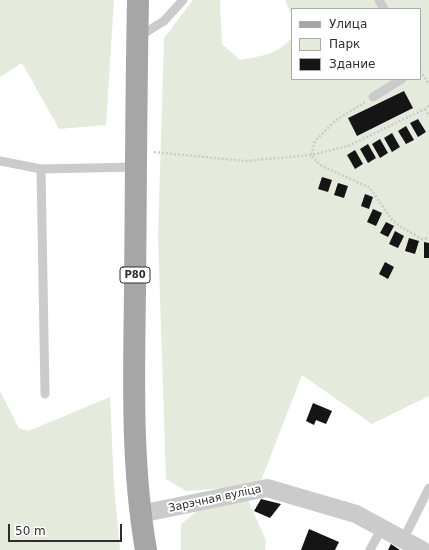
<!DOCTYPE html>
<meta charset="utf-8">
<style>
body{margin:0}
#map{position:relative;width:429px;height:550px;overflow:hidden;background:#fff;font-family:"DejaVu Sans",sans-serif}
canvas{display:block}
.legend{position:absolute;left:291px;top:8px;width:130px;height:72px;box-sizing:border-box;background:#fff;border:1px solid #ababab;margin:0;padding:5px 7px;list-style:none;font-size:12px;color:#2e2e2e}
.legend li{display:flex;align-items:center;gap:8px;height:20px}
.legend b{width:20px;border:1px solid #ababab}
.scale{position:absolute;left:8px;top:524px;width:114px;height:18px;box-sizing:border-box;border:2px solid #2e2e2e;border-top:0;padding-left:5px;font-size:12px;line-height:14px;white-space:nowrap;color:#2e2e2e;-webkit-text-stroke:3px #fff;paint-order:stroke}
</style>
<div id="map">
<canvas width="429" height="550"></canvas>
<ul class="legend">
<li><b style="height:5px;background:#a6a6a6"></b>Улица</li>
<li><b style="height:11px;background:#e5ebdc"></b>Парк</li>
<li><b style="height:11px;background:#151515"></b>Здание</li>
</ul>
<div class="scale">50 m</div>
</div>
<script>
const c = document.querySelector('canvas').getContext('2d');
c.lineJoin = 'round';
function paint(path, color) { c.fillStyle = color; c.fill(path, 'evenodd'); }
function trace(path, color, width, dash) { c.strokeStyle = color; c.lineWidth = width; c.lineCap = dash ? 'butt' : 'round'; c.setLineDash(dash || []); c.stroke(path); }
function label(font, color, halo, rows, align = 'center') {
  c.font = font + ' "DejaVu Sans",sans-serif'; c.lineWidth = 4; c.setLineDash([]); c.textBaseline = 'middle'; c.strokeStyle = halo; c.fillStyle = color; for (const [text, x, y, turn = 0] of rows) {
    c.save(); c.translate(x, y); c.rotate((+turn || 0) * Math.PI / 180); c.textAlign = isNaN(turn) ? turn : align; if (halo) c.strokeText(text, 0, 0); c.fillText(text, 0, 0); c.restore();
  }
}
const green = new Path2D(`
 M0,0H114L106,125L59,129L22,63L0,77Z
 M193,0H221L220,3L222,44L240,60C260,56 278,55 292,37V79H420V9H292V16L285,0H429V396L372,424L302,375L259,486L186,491L166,479L158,237L164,38Z
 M0,391L19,428L28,431L110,397L114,485L120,550H0Z
 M247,498L266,540L265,550H181V524L200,509Z`);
const building = new Path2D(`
 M404,91L413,108L357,136L348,118Z
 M418,119L426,132L418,137L410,123Z
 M406,126L414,140L406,144L398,131Z
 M392,133L400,147L392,152L384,138Z
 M380,139L388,153L380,158L372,144Z
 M368,144L376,158L368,163L360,149Z
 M355,150L363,164L355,169L347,155Z
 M322,177L332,180L328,192L318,189Z
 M338,183L348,186L344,198L334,195Z
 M365,194L373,197L369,209L361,206Z
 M373,209L382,213L376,226L367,222Z
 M386,222L394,226L388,237L380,233Z
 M395,231L404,236L398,248L389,244Z
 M409,238L419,241L415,254L405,251Z
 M424,242L429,243V258H424Z
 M385,262L394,267L388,279L379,274Z
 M313,403L332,411L326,424L316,420L314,425L306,421Z
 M261,499L281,504L270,518L254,511Z
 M309,529L339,542L335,550H301Z
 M391,544L400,550H388Z`);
const path = new Path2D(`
 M420,71L429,84
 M365,102L335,121L315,141L311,155L320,165L370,188L392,220L401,227L422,239L429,238
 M425,109L429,116
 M154,152L245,161L311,155L348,146L425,109L429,105`);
const service = new Path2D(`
 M379,0L384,9
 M138,37L164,21L183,0
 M373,97L402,79
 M0,161L41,169L136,167
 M41,169L45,394
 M403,540L429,488
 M370,550L382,528`);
const minor = new Path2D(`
 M140,514L267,488L356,514L422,550`);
const primary = new Path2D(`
 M138,0C136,97 136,194 135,290C134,377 131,464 146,550`);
const shields = [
 [135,275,30]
];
const shieldNames = [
 ["Р80",135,275]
];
const streetNames = [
 ["Зарэчная вуліца",215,499,-12]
];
paint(green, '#e5ebdc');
paint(building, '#151515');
trace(path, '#cbcbcb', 2.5, [2, 2]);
trace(service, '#cbcbcb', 9);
trace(minor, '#cbcbcb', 18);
trace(primary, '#a6a6a6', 22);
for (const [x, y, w] of shields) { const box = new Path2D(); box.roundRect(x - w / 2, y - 8, w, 16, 3); c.fillStyle = '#fff'; c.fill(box); trace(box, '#2e2e2e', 1); }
label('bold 10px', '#2e2e2e', null, shieldNames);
label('11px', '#2e2e2e', '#fff', streetNames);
</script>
